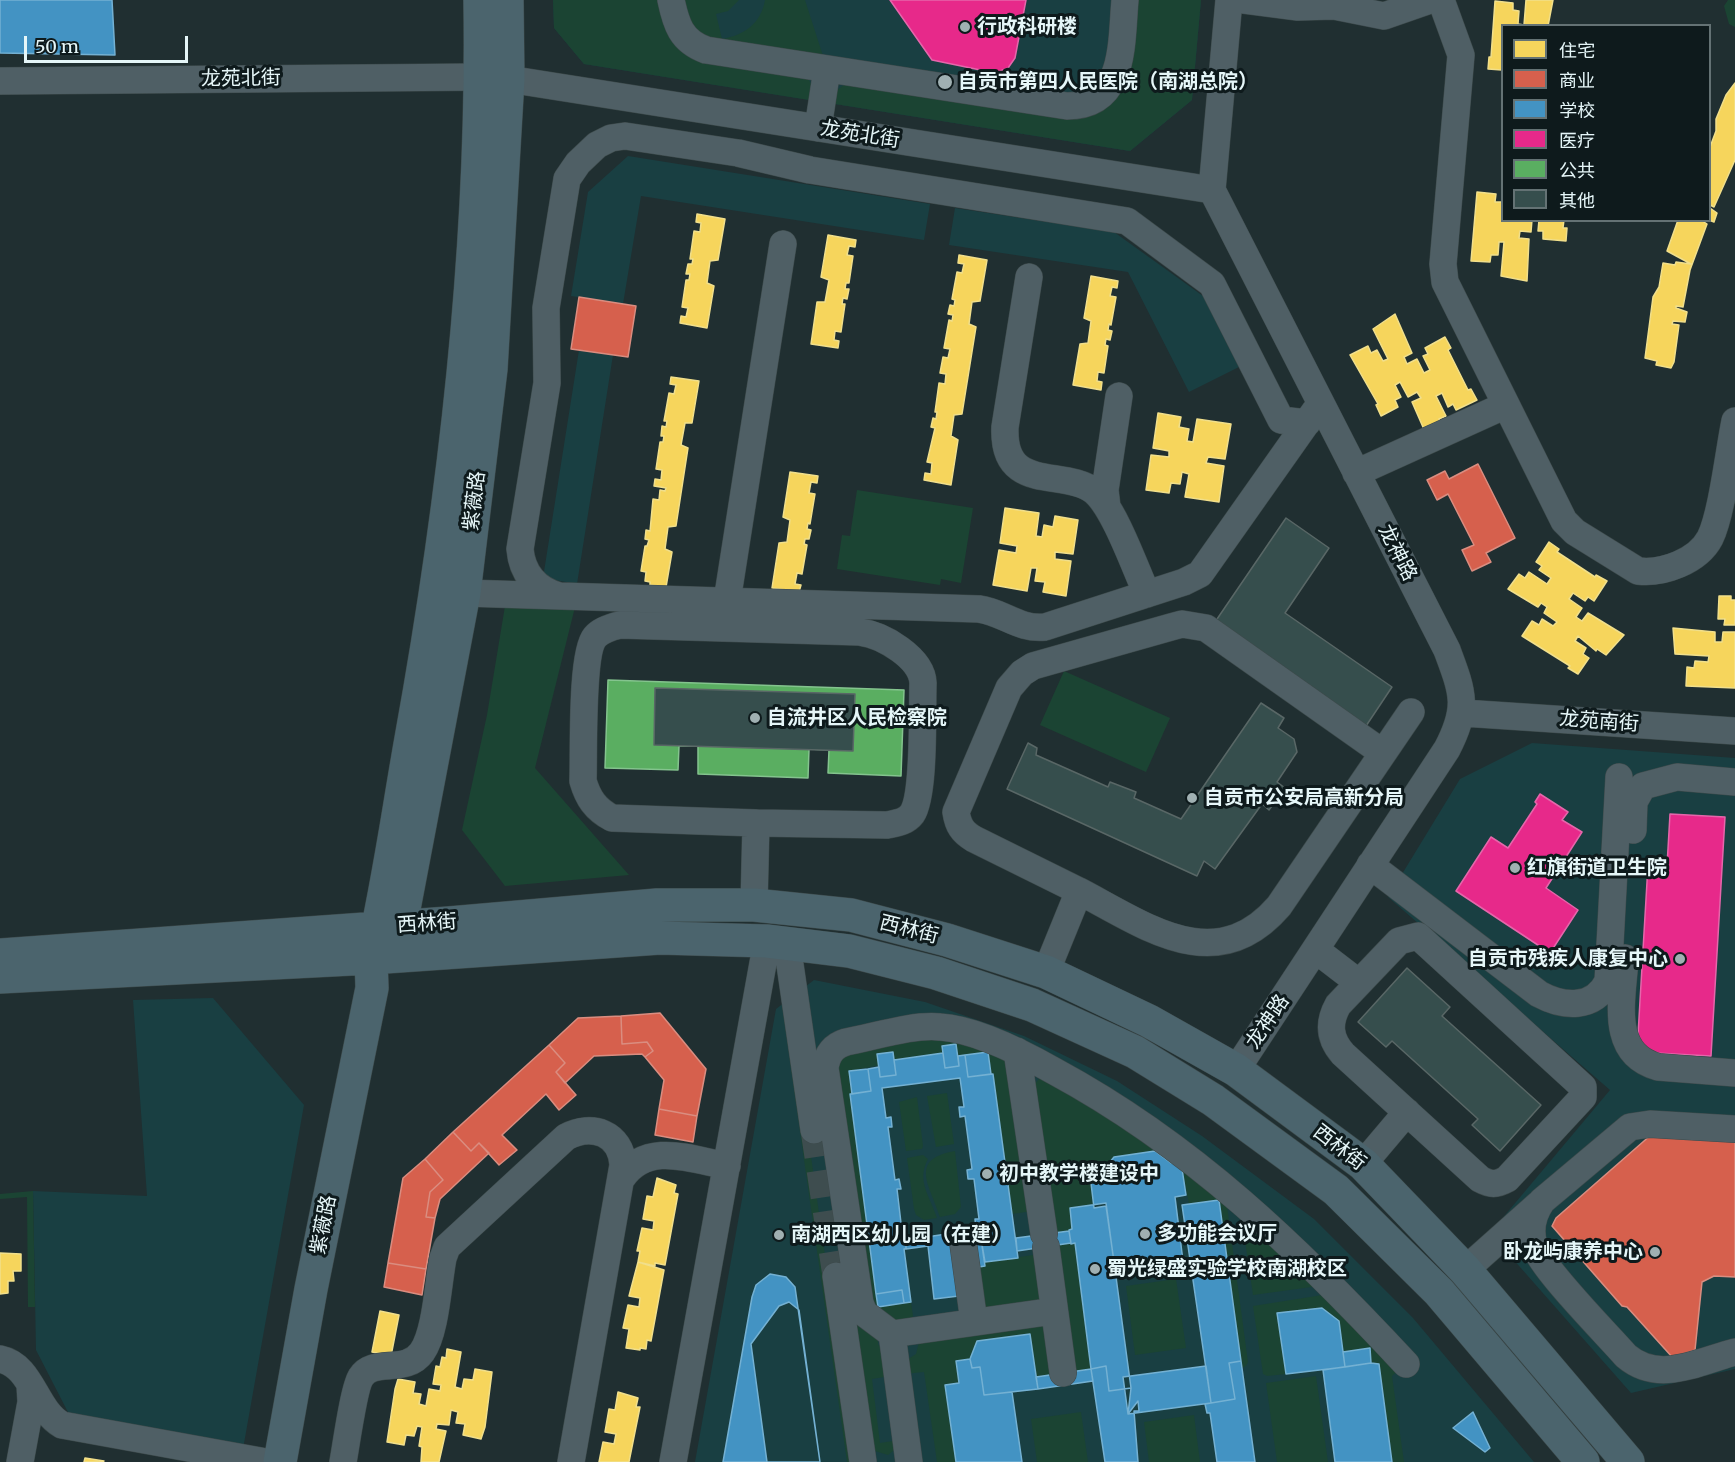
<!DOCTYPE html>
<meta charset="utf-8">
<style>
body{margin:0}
#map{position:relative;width:1735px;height:1462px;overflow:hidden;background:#202f31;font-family:Merriweather,"Noto Sans SC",serif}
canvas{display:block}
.legend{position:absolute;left:1501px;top:24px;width:210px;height:198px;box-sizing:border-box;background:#0e1a1c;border:2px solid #647274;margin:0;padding:8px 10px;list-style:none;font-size:18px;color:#e5f6f8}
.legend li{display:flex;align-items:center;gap:12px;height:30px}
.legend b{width:30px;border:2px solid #647274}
.scale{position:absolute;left:24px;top:36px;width:164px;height:27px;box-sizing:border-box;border:3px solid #e5f6f8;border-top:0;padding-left:8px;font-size:18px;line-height:21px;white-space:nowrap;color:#e5f6f8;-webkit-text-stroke:4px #0e1a1c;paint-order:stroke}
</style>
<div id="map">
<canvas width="1735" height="1462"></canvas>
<ul class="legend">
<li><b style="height:16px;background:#f6d55c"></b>住宅</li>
<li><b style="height:16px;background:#d6604d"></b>商业</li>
<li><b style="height:16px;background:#4393c3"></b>学校</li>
<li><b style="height:16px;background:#e7298a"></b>医疗</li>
<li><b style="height:16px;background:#5aae61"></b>公共</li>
<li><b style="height:16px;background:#364e4d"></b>其他</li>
</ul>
<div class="scale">50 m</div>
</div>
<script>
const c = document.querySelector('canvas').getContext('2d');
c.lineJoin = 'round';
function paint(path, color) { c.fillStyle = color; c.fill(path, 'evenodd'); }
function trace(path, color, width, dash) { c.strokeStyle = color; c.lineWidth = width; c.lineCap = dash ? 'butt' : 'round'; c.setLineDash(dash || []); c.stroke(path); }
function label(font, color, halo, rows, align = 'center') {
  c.font = font + ' Merriweather,"Noto Sans SC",serif'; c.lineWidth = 6; c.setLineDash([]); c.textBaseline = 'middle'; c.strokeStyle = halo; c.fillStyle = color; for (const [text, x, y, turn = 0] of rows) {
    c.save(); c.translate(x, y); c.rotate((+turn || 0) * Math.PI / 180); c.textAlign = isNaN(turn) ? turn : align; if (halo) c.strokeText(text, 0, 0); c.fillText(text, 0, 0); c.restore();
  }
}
const built = new Path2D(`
 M553,0H1201L1192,100L1130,151L584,64L554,28Z
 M628,156L930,204L924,240L641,196L623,304L571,296L588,192Z
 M955,208L1114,232L1203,296L1239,367L1189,392L1128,272L949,245Z
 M579,350L613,355L577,584L543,578Z
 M1532,743L1735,758V1369L1631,1393L1490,1233L1610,1090L1388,897L1460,779Z
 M814,980L925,1002L1024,1036L1117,1081L1202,1136L1314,1219L1413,1318L1534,1462H695L776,1009Z
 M213,998L304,1105L243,1449L72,1420L36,1350L33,1191L147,1196L133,1000Z`);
const green = new Path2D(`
 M553,0H662L668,21L808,78L811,84L809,100L584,64L554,28Z
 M679,0H739L728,11L716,14L722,39C745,35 761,23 765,0H805L824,59L714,42L695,33Z
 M1136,0H1201L1192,100L1130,151L835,104L837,90L848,82L1084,115Z
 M1728,0H1735V27L1729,24L1724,6Z
 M857,490L973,508L961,583L941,579L940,585L837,569L842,535L850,536Z
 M576,603L535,768L629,875L505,886L462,830L487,715L505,606Z
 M1064,671L1170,718L1146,772L1040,725Z
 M789,1000L854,1462H847L782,1005Z
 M942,1030L1007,1052L1033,1211L1012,1214L993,1074H991L987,1052L958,1056L956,1044L942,1046L943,1053L849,1071L852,1094L850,1095L878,1307L911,1302L913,1316L911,1319L890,1322L871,1311L833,1058Z
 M1041,1076C1071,1075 1187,1161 1217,1183L1219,1200L1227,1206L1248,1362L1246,1366L1242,1368L1219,1201L1189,1204L1181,1162L1171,1163L1155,1151L1114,1157L1101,1173L1090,1175L1094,1208L1093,1204L1070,1208L1072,1229L1069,1230L1071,1244L1075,1243L1091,1369L1069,1372L1032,1097V1088Z
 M947,1093L954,1144L936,1147L927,1096Z
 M917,1097L923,1146L922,1149L906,1151L899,1102Z
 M955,1151L961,1207L955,1214L940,1217C931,1187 907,1159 955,1151Z
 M923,1155L928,1159C916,1181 930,1196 937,1218L924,1220L916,1215L914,1209L907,1158Z
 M33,1191L35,1307H28L27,1197L0,1199V1194Z
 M1241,1214L1319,1286L1253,1295Z
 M1040,1254V1302L979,1316L973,1268L985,1266V1262Z
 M1176,1279L1186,1348L1135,1355L1126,1286Z
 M1329,1294L1401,1368L1392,1376L1404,1462H1392L1379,1364L1372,1365L1370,1348L1343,1352L1339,1321L1322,1308L1278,1313L1286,1374L1267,1376L1263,1374L1253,1306Z
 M853,1305L878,1336V1344L887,1359L890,1376L872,1379L880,1443L899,1440L897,1448L888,1455L875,1451Z
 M1042,1325L1049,1331L1056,1374L1036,1377L1030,1334L977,1341L970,1359L956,1361L959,1383L945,1385L956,1462H937L924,1372L904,1374L905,1361L916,1354L920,1338Z
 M1316,1376L1328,1462H1277L1266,1383Z
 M1081,1412L1088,1462H1037L1031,1419Z
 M1194,1415L1200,1462H1149L1144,1422Z`);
const homes = new Path2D(`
 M1526,0H1553L1548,26H1502V70L1488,69L1489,57H1491L1495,1L1513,3V10L1519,11L1518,24L1524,25Z
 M1735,83V160L1714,207L1710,205V147L1716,131V119L1726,95Z
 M1477,192L1496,194L1495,202H1502V220H1532L1531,232L1520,231L1519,238L1529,239L1527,281L1501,276L1504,242H1499L1498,255H1491L1490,262L1471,261Z
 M1710,208L1717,213L1714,222L1709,220Z
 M697,214L725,219L718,260L710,261L707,283L714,286L707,328L680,323L681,316L686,317L688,308L682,307L686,280H689L690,274H686L688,264H692L693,259H690L694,231L700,232L701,223L696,222Z
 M1539,220H1564L1563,228H1567L1566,241L1543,239V231H1538Z
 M1678,220H1701L1707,224L1690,270L1683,307L1676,306V308L1687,312L1685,322L1673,321L1672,324L1679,325L1674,362L1671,368L1656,365L1657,361L1645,358L1653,297L1659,287L1663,263L1675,265L1676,262L1691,264L1667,251Z
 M828,235L856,240L855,247L849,246L847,255L853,256L849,283H846L845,289H849L847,299L843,298L842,304H845L841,332L835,331L834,340L839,341L838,348L811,344L817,302H825L829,280L821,277Z
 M959,255L987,260L980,301L972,302L969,324L976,327L962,414L954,415L951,436L958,440L951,485L924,480L925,473L931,474L932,463L927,462L935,428L931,427L933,418L936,419L937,412H935L939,383L945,384L946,374L940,373L943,357L948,358L950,349L944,348L949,320L952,321L953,315L948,314L950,305L954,306L955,300L952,299L957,272L962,273L964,264L958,263Z
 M1091,276L1118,281L1117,288L1112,287L1110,296L1116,297L1111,325L1109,324L1108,330L1112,331L1110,340L1106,339L1105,345L1108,346L1104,373L1098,372L1097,381L1102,382L1101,390L1073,385L1080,344L1088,343L1091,321L1084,318Z
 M1395,314L1412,353L1404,357L1407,364L1417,359L1424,373L1430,370L1423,356L1428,354L1425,348L1445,337L1451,348L1448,350L1468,390L1471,389L1477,400L1456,410L1453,404L1448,407L1442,393L1436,396L1446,416L1439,419L1443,426L1426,434L1412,402L1421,398L1417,392L1408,397L1400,382L1395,385L1401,397L1395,400L1398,407L1381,416L1376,405L1378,404L1350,355L1368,346L1371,353L1377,350L1383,361L1388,359L1373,329Z
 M671,377L699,381L692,423H685L681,445L688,448L676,526L668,527L665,549L672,552L666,587L650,585V582L645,581L646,572L641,571L645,546H647L649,540L645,539L646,530L650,531L653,499L659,500L660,490L665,491L666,488L654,486L655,479L661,480L662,470L656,469L660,442H663L664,436H661L662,426L666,427L667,421H664L669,393L674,394L676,385L670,384Z
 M1158,413L1181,417L1179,427L1189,429L1187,441L1193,442L1197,419L1231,424L1225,459L1208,457L1206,463L1224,466L1219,502L1185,497L1189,474L1182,472L1180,484L1171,483L1169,493L1146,490L1151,455L1169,457V451L1153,448Z
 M790,472L818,476L817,483L811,482L809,493L815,494L810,524L808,523L807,529L811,530L809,539H805L804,544L807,545L802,574L797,573L795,584L801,585L799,592L772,588L779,543L787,542L790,520L783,517Z
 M1005,508L1039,513L1036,536L1042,537L1044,525L1053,527L1055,516L1078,520L1073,554L1055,552V559L1071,561L1066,596L1043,592L1045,582L1035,581L1037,568H1031L1027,591L993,585L999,550L1016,553L1017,546L1000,543Z
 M1549,542L1559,549L1557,552L1595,577L1596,575L1607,581L1594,601L1588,597L1585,601L1573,593L1569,599L1582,608L1576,617L1582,621L1588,613L1624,635L1606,655L1597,649L1596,651L1578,636L1575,641L1586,648L1583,654L1589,658L1578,674L1568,668L1570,666L1522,636L1532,621L1539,625L1542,619L1553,626L1557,622L1544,613L1547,607L1541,603L1538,607L1508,589L1519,574L1525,578L1529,572L1547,584L1551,578L1539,570L1542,566L1536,562Z
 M1719,596H1731V600H1735V625H1724L1725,619H1718Z
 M1673,628L1715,632V642H1722L1723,632H1735V688L1686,686L1687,667L1694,668L1695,661L1708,662L1709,656L1675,654Z
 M657,1178L676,1185L674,1193L678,1194L665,1265L655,1263V1266L638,1262L640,1251H637L642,1228L653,1230L654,1221L643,1219L647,1196L653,1197Z
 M0,1253L21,1254V1271H13L14,1281H8V1293L0,1294Z
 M638,1262L664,1270L651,1341L647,1340L646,1349L640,1348V1350L626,1348L629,1329L623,1328L628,1305L639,1307L640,1298L629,1296Z
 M380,1311L399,1315L391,1356L372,1352Z
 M447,1349L461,1352L455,1387L462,1389L464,1379L473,1380L475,1369L492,1372L485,1427L481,1439L463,1435L465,1424L456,1423L458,1412L451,1410L449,1425L437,1424L436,1429L446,1431L439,1462H421L422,1447L419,1446L422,1427L417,1426L414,1436L406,1435L404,1445L387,1442L395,1389L398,1379L415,1382L413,1393L421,1394L419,1404L426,1406L429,1389L440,1391L441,1385L433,1384L436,1366L440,1367L442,1357L446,1358Z
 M618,1392L638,1398L636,1407H640L629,1462H599L603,1442L614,1444L616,1434L605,1432L609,1409L615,1410Z
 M85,1458L104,1461L103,1462H84Z`);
const shops = new Path2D(`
 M579,297L636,306L628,357L571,349Z
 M1478,464L1515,538L1486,553L1491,562L1472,571L1462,550L1474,545L1448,494L1437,500L1427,480L1445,471L1449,479Z
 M660,1013L706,1069L697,1116L659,1109L664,1080L645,1057L653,1051L647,1042L622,1044L621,1016Z
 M621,1016L622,1044L647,1042L653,1051L645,1057L642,1054L594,1056L565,1083L556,1072L565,1063L549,1045L578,1018Z
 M549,1045L565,1063L556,1072L576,1095L559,1110L546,1094L502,1135L517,1150L499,1165L479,1143L471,1151L453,1132Z
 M659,1109L697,1116L693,1142L655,1135Z
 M453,1132L471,1151L479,1143L489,1153L440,1199L435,1218L426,1217L430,1192L443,1180L425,1159Z
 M1652,1134L1735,1138V1277L1714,1276L1702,1282L1695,1350L1673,1358L1627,1307L1622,1306L1552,1226L1556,1218Z
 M425,1159L443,1180L430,1192L426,1217L435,1218L426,1269L388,1263L403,1178Z
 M388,1263L426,1269L422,1295L384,1287Z`);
const schools = new Path2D(`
 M0,0H112L115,55L0,53Z
 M956,1044L959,1066L945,1068L942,1046Z
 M893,1052L896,1075L880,1077L877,1054Z
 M988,1052L991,1074L968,1077L965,1055Z
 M943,1053L945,1068L959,1066L958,1056L965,1055L968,1077L993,1074L1018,1258L985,1262L981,1239L969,1241L967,1231L976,1230L975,1219H979L974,1179H968L967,1170L972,1169L965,1116L960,1117L959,1107H964L960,1078L882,1088L886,1118L891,1117L892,1127H888L895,1180L899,1179L901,1189H897L903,1240H906V1249H904L911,1302L904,1303L902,1290L876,1294L850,1094L871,1091L868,1069L879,1067L880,1077L896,1075L894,1060Z
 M868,1069L871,1091L852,1094L849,1071Z
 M1155,1151L1171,1163L1181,1162L1186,1195L1175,1197L1183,1261L1115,1269L1106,1206L1094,1208L1090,1175L1101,1173L1114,1157Z
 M1219,1200L1241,1361L1229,1363L1235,1399L1211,1403L1182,1205Z
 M1106,1203L1131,1388L1109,1391L1106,1366L1091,1369L1075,1243L1071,1244L1069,1230L1072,1229L1070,1208Z
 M967,1231L959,1296L934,1299L928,1246L906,1249V1240Z
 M1069,1231L1071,1243L1017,1251L1016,1238Z
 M981,1239L985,1266L973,1268L969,1241Z
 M770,1274L786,1277L795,1287L820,1462H723L752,1297L756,1285Z
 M902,1290L904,1303L878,1307L876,1294Z
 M789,1302L799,1310L820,1462H767L751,1344L779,1306Z
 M1322,1308L1339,1321L1345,1367L1286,1374L1277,1313Z
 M1030,1334L1038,1389L984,1395L980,1367L972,1368L970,1359L977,1341Z
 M1370,1348L1371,1363L1345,1367L1343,1352Z
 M970,1359L972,1368L980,1367L984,1395L1012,1392L1022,1462H956L945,1385L959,1383L956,1361Z
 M1241,1361L1255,1462H1217L1210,1413H1207L1205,1404L1235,1399L1229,1363Z
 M1371,1363L1379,1364L1392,1462H1335L1323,1370Z
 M1106,1366L1109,1391L1131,1388L1128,1414L1138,1401L1139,1411H1134L1138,1462H1105L1091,1369Z
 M1206,1366L1211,1403L1128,1414L1123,1377Z
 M1091,1369L1093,1381L1038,1389L1036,1377Z
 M1473,1412L1490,1448L1485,1452L1453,1428Z`);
const health = new Path2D(`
 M890,0H1026L1015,58L1008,68L995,73L932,60Z
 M1540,794L1568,812L1562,820L1582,832L1546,888L1578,910L1550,953L1456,891L1491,837L1508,848L1537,804L1535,802Z
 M1670,814L1725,817L1711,1056L1637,1052L1648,865L1667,866Z`);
const public = new Path2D(`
 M608,680L904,690L901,776L828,773L829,750L809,749L808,778L698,774V746H679L678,770L605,768Z`);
const building = new Path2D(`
 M1286,518L1329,548L1285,613L1392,687L1366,726L1215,622Z
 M655,688L855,694L853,751L654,745Z
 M1261,703L1284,718L1278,728L1294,739L1297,752L1277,782L1285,788L1269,810L1262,804L1215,869L1204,861L1197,876L1007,789L1028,743L1037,748L1036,755L1108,787L1110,782L1136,792L1134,798L1181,819Z
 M1407,968L1450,1007L1442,1016L1541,1105L1500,1151L1472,1125L1478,1119L1392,1041L1386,1047L1358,1022Z`);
const minorTunnel = new Path2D(`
 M814,1130L836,1276`);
const minor = new Path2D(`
 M671,0C676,24 681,41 706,50L1067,106C1126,106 1121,43 1125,0
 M1229,0L1212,190L1447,650C1463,693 1469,707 1447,749L1236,1070
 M1244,0L1298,7L1334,6L1384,16L1430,0
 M1441,0L1461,55L1443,264L1445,282L1564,521L1575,532L1638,571C1663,574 1698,561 1710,538C1722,514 1729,450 1735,421
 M508,79L1212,190
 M0,81L482,77
 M818,128L827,69
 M1029,277L1005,427C1002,495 1065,467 1095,492C1115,510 1135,568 1147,594
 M1356,473L1506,405
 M1107,507L1105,490L1119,396
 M464,593L979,609C1003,612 1019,630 1045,627L1184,582L1200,574L1315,411
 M559,596C535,589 522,573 520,549L547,383L546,308L567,179L578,163L597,145L611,138L625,136L738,153L810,170L1127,221L1212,284L1281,420L1307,423
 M727,601L783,244
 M1463,713L1735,731
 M1633,830L1634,802L1643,786L1677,777L1735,782
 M1370,865L1539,994C1563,1007 1594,1010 1608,981L1619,777
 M1079,891L974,839C962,832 958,825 956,812L1009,688L1022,673L1033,666L1171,627L1182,624L1206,628L1383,753
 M754,905L756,823L887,825C897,823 906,822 912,814C925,795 922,710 923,683C922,658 883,635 860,632L620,625C611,627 601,630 595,637C581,653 584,754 583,781C588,798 595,809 612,818L756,823
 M1418,936L1583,1087V1097L1507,1179C1496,1185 1491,1185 1480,1179L1343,1054C1329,1038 1328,1023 1338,1005L1399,941Z
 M787,944L814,1130
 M1316,950L1359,983
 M1625,958C1623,998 1608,1053 1658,1067L1735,1073
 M1046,972L1079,891C1146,926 1216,979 1279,906L1411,712
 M1017,1051L1044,1234
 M1735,1129L1650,1124L1630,1127L1542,1201C1533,1214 1529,1229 1534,1245C1542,1269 1606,1333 1626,1356C1659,1384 1697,1362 1735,1352
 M1363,1164L1407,1112
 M622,1178C647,1141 690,1159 727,1166
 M963,1242L974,1322
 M1046,1247L1063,1373
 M1465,1270L1539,1204
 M836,1276L863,1462
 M892,1334L1054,1311
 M0,1359C33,1366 34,1409 62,1425L266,1462
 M20,1462L31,1402L30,1385
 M343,1462C346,1446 354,1387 361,1377C373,1357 406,1375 422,1352C436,1332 438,1283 443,1258L447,1247L566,1137C592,1123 621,1133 623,1165L571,1462
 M673,1462L767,941
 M909,1462L892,1334L864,1313L860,1303L825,1068C827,1054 833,1046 846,1042C874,1037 913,1024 940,1027C975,1029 1024,1054 1054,1071C1193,1146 1299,1249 1406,1364`);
const major = new Path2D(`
 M402,919L464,593L491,369L508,79L507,0
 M0,955L449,923L657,905H754L851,915L947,940L1046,972L1149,1021L1236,1070L1363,1164L1465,1270L1628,1462
 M0,977L371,958L660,938L767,941L849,951L936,973L1032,1005L1135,1052L1213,1100L1336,1190L1439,1292L1583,1462
 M280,1462L311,1289L372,988L371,958C388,886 398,812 411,739C455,496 484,247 480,0`);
const markers = [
 [965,27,6,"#a0b0b2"],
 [945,82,8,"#a0b0b2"],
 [755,718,6,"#a0b0b2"],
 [1192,798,6,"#a0b0b2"],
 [1515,868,6,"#a0b0b2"],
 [1680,959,6,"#a0b0b2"],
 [987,1174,6,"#a0b0b2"],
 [1145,1234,6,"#a0b0b2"],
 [779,1235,6,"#a0b0b2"],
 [1655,1252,6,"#a0b0b2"],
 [1095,1269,6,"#a0b0b2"]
];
const poiNames = [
 ["行政科研楼",977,27],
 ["自贡市第四人民医院（南湖总院）",958,82],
 ["自流井区人民检察院",767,718],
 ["自贡市公安局高新分局",1204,798],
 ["红旗街道卫生院",1527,868],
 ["自贡市残疾人康复中心",1668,959,"right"],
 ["初中教学楼建设中",999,1174],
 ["多功能会议厅",1157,1234],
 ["南湖西区幼儿园（在建）",791,1235],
 ["卧龙屿康养中心",1643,1252,"right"],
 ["蜀光绿盛实验学校南湖校区",1107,1269]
];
const streetNames = [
 ["龙苑北街",241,79,-1],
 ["龙苑北街",860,135,9],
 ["紫薇路",475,501,-83],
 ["龙神路",1397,553,63],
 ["龙苑南街",1599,722,4],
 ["西林街",427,924,-4],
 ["西林街",909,930,14],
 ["龙神路",1268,1022,-56],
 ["西林街",1339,1148,38],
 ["紫薇路",324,1225,-79]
];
paint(built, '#193f42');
paint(green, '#1b4433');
paint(homes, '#f6d55c');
trace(homes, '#f1df8b', 1.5);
paint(shops, '#d6604d');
trace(shops, '#da8d80', 1.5);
paint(schools, '#4393c3');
trace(schools, '#74b1d3', 1.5);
paint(health, '#e7298a');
trace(health, '#e666ab', 1.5);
paint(public, '#5aae61');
trace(public, '#84c48e', 1.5);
paint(building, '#364e4d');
trace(building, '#596766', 1.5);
trace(minorTunnel, '#3e4d4f', 27, [27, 14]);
trace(minor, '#3d4a4b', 28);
trace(major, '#3d4a4b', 34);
trace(minor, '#4f5f65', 27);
trace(major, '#4b646d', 33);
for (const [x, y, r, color] of markers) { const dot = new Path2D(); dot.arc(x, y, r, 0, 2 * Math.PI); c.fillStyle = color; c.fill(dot); trace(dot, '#0e1a1c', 2); }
label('bold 20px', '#e5f6f8', '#0e1a1c', poiNames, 'left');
label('20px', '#e5f6f8', '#0e1a1c', streetNames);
</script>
